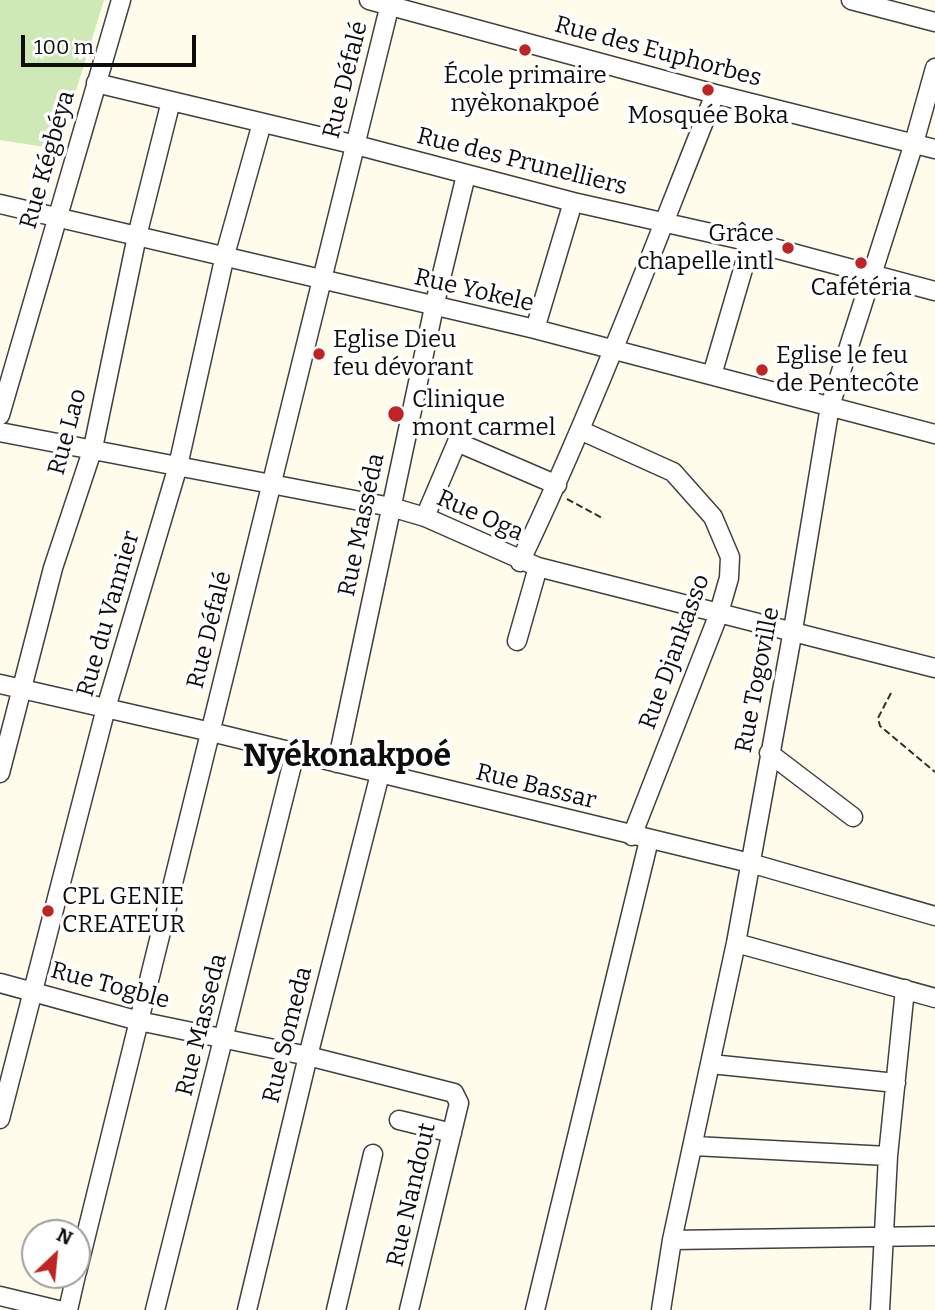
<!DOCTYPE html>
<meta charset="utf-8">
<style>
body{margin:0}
#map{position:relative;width:935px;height:1310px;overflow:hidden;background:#fffcec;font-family:Bitter,serif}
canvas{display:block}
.north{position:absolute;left:21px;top:1219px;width:70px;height:70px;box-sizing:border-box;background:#fff;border:2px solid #9e9e9e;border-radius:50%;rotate:26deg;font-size:19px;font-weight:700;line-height:28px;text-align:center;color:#0d0d0d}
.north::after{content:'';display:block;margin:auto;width:24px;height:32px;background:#be2423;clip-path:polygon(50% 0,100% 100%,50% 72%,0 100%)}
.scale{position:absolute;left:21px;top:35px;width:175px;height:32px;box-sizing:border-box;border:4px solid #0d0d0d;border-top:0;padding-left:9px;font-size:21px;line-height:24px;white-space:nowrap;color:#0d0d0d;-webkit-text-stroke:5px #fff;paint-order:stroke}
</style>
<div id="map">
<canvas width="935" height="1310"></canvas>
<div class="north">N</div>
<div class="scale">100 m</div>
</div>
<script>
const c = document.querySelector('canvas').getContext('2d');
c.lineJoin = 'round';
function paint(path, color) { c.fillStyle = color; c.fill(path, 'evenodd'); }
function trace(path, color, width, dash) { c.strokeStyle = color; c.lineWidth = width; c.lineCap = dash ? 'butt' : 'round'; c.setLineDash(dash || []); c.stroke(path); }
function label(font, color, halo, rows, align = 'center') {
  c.font = font + ' Bitter,serif'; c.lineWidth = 7; c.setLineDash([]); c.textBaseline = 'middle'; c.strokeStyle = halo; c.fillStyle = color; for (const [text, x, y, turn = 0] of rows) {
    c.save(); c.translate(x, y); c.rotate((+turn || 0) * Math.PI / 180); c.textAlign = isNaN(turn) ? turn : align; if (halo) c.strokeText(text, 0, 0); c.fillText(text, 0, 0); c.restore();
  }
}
const green = new Path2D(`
 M0,0H104L58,149L0,140Z`);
const path = new Path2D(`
 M567,499L604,519
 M891,693L878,718L880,726L935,772`);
const minor = new Path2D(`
 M369,0L715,94L935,149
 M851,0L935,22
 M96,83L356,145L573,202L751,242L935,291
 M0,204L535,329L935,434
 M535,329L573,202
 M712,375L751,242
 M0,415L121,0
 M582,431L673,472L713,517L730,557L729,578L718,616L632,836
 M0,432L391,507L425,517L538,567L935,668
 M425,517L457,442L557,485
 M520,562C593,410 652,251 715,94
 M517,641L538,567
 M0,684L211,732L750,863L935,916
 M769,753L853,817
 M337,763L434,307L466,175
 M0,773L53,568L93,448L137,236L171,101
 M736,943L935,998
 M0,983L139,1021L308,1056L454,1093L459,1103L409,1310
 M711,1064L896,1083
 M0,1119L106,708L178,466L225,255L262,123
 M399,1120L452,1133
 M694,1146L888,1156
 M672,1240L935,1236
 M77,1272L391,0
 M0,1296L58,1310
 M68,1310L76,1275
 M155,1310L295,753
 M247,1310L308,1056L380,774
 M336,1310L373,1154
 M535,1310L649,840
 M661,1310L672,1240L736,943L793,630L830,406L914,143L935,68
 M880,1310L888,1156L905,989`);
const markers = [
 [525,50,7,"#be2423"],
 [708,90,7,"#be2423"],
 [788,248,7,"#be2423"],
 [861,263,7,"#be2423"],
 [319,354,7,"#be2423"],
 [762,370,7,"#be2423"],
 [396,414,9,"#be2423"],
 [48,911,7,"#be2423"]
];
const streetNames = [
 ["Rue des Euphorbes",658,52,15],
 ["Rue Défalé",346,80,-76],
 ["Rue Kégbéya",48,160,-74],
 ["Rue des Prunelliers",522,162,14],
 ["Rue Yokele",474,291,13],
 ["Rue Lao",68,432,-75],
 ["Rue Oga",480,516,24],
 ["Rue Masséda",362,525,-78],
 ["Rue du Vannier",109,614,-74],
 ["Rue Défalé",210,630,-76],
 ["Rue Djankasso",675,652,-70],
 ["Rue Togoville",758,680,-79],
 ["Rue Bassar",536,787,14],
 ["Rue Togble",110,986,15],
 ["Rue Masseda",202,1025,-76],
 ["Rue Someda",288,1035,-76],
 ["Rue Nandout",412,1195,-77]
];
const poiNames = [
 ["École primaire",525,76,"center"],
 ["nyèkonakpoé",525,104,"center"],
 ["Mosquée Boka",708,116,"center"],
 ["Grâce",774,234,"right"],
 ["chapelle intl",774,262,"right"],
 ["Cafétéria",861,288,"center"],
 ["Eglise Dieu",333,340],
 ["feu dévorant",333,368],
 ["Eglise le feu",776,356],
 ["de Pentecôte",776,384],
 ["Clinique",412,400],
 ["mont carmel",412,428],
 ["CPL GENIE",62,897],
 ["CREATEUR",62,925]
];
const districtNames = [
 ["Nyékonakpoé",347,757]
];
paint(green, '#cee9b6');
trace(minor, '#404040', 21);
trace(path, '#2f2f2f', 2, [7, 3.5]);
trace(minor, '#fff', 18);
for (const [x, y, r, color] of markers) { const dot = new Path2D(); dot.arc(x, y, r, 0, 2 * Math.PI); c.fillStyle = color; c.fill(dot); trace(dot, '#fff', 2.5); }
label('24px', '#0d0d0d', '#fff', streetNames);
label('24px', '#0d0d0d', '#fff', poiNames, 'left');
label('bold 32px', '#0d0d0d', '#fff', districtNames);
</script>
